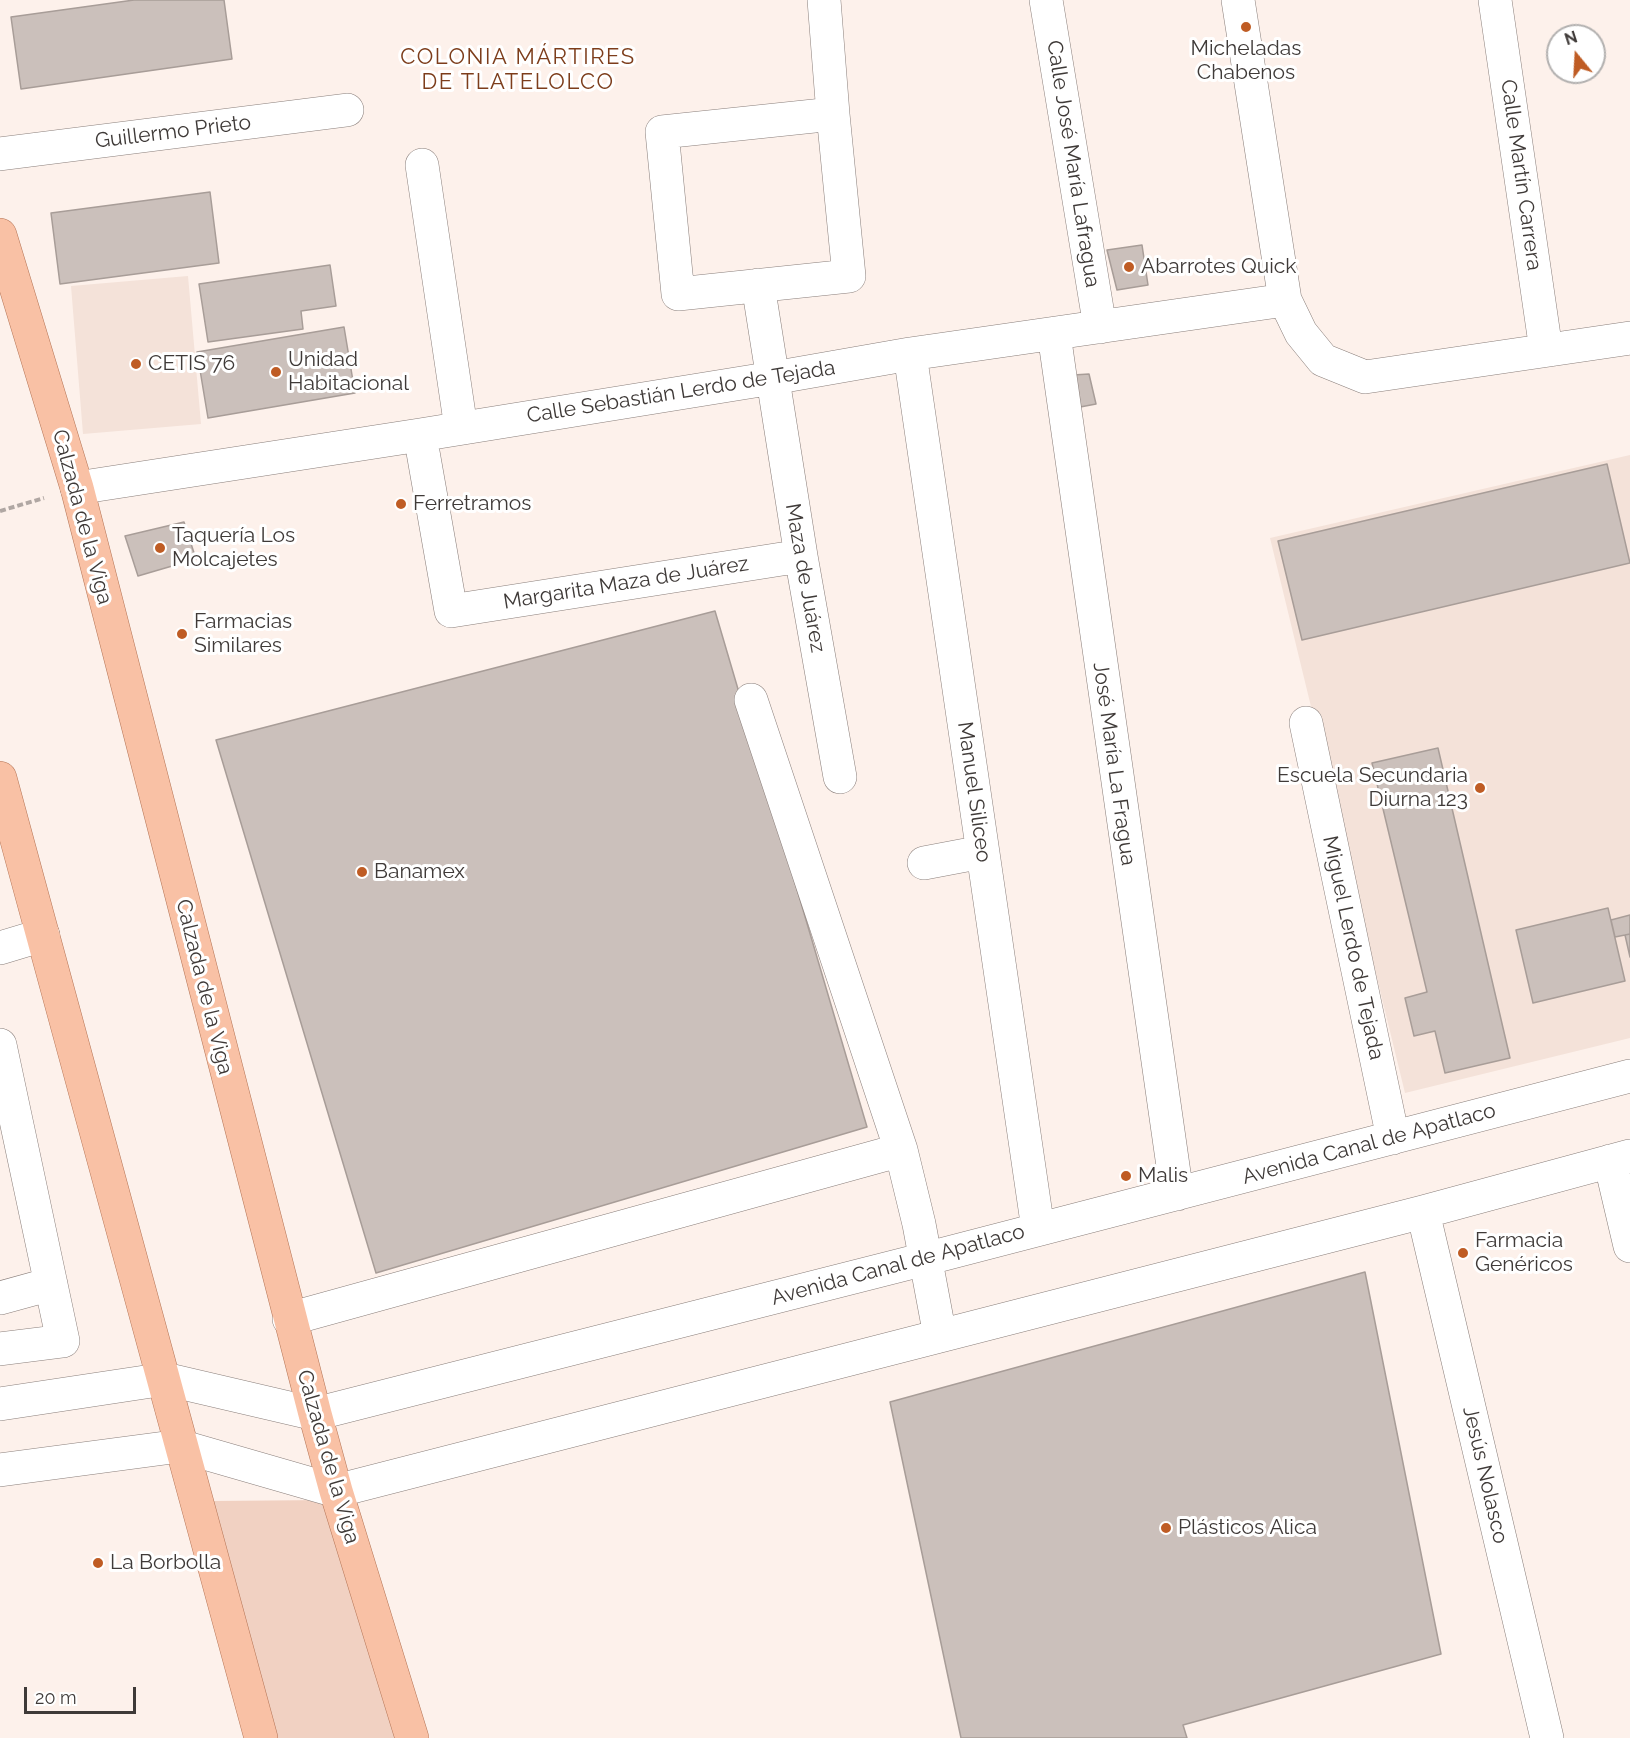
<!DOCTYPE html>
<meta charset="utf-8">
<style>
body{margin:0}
#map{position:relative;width:1630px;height:1738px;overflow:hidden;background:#fdf1eb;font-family:Raleway,sans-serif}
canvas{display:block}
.north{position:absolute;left:1546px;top:24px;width:60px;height:60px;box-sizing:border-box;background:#fff;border:2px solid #b2b0af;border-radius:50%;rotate:342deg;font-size:16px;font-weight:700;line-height:24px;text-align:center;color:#3f3a38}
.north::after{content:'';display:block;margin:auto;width:21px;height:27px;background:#bf5c24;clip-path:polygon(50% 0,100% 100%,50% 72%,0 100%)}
.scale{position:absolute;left:24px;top:1687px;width:112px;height:27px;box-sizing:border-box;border:3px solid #3f3a38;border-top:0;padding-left:8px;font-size:18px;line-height:21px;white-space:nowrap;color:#3f3a38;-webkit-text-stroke:4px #fff;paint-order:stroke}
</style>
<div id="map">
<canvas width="1630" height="1738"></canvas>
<div class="north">N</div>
<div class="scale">20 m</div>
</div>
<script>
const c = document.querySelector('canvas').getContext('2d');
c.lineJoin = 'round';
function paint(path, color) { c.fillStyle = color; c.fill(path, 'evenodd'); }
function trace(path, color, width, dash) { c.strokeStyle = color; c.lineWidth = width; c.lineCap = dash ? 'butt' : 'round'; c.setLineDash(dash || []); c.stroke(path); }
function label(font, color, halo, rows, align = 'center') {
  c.font = font + ' Raleway,sans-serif'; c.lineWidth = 6; c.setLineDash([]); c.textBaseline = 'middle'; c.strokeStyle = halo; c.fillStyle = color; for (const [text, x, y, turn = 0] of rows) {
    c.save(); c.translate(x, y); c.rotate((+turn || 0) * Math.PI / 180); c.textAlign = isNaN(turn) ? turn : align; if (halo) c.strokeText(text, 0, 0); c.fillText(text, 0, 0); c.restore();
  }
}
const built = new Path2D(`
 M188,276L201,424L83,434L71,286Z
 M1630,455V1038L1405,1093L1270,538Z`);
const green = new Path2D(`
 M327,1500L398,1738H275L212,1501Z`);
const building = new Path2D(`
 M134,0H224L232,59L21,89L11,17Z
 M210,192L219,263L60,284L51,213Z
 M1142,245L1148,285L1117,290L1107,250Z
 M330,265L336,306L301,311L303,329L208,342L199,284Z
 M344,327L355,393L208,418L197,352Z
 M1089,374L1096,404L1075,408L1073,375Z
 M1607,464L1630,563L1302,640L1278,541Z
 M184,522L196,559L138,576L125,536Z
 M715,611L867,1127L376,1273L216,740Z
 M1438,748L1510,1058L1445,1073L1435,1031L1414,1036L1405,998L1427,992L1372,763Z
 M1608,908L1625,981L1533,1003L1516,930Z
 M1630,915V934L1615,937L1611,920Z
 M1630,934V957L1625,935Z
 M1365,1272L1441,1654L1183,1725L1187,1738H961L890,1402Z`);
const path = new Path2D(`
 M0,511L44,498`);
const minor = new Path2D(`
 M824,0L833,114L849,276L678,294L662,132L833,114
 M1046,0L1100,327
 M1238,0L1285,300L1301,333L1323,360L1365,377L1630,338
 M1495,0L1546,350
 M0,154L347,110
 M422,165L461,428
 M758,285L801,556L840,777
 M1054,334L1177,1194
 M910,354L1038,1229
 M420,435L451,611L801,556
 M77,488L420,435L773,378L910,354L1285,300
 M751,700L901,1150L919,1224L940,1336
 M1306,723L1393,1138
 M924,863L982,852
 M0,948L43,935
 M0,1045L63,1341L0,1349
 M1610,1161L1630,1246
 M1423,1212L1547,1738
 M0,1298L51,1284
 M289,1319L901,1150
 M0,1404L165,1379L315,1414L925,1259L1630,1076
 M0,1470L180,1446L336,1491L1423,1212L1630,1156`);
const major = new Path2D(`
 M0,235L77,488L315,1414L336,1491L412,1738
 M0,778L261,1738`);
const markers = [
 [1246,27,6,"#bf5c24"],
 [1129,267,6,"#bf5c24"],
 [136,364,6,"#bf5c24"],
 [276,372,6,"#bf5c24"],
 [401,504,6,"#bf5c24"],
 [160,548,6,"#bf5c24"],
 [182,634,6,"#bf5c24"],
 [1480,788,6,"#bf5c24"],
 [362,872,6,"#bf5c24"],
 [1126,1176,6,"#bf5c24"],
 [1463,1253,6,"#bf5c24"],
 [1166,1528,6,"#bf5c24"],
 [98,1563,6,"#bf5c24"]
];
const poiNames = [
 ["Micheladas",1246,49,"center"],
 ["Chabenos",1246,73,"center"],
 ["Abarrotes Quick",1141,267],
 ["Unidad",288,360],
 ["Habitacional",288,384],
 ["CETIS 76",148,364],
 ["Ferretramos",413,504],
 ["Taquería Los",172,536],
 ["Molcajetes",172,560],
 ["Farmacias",194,622],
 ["Similares",194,646],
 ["Escuela Secundaria",1468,776,"right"],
 ["Diurna 123",1468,800,"right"],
 ["Banamex",374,872],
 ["Malis",1138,1176],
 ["Farmacia",1475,1241],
 ["Genéricos",1475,1265],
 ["Plásticos Alica",1178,1528],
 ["La Borbolla",110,1563]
];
const streetNames = [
 ["Guillermo Prieto",173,132,-7],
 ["Calle José María Lafragua",1073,164,81],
 ["Calle Martín Carrera",1521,175,82],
 ["Calle Sebastián Lerdo de Tejada",681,392,-9],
 ["Calzada de la Viga",82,517,75],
 ["Maza de Juárez",805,578,80],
 ["Margarita Maza de Juárez",626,583,-9],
 ["José María La Fragua",1114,764,82],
 ["Manuel Siliceo",974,792,82],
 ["Miguel Lerdo de Tejada",1353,948,78],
 ["Calzada de la Viga",204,987,76],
 ["Avenida Canal de Apatlaco",1369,1144,-15],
 ["Avenida Canal de Apatlaco",898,1265,-15],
 ["Calzada de la Viga",328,1457,74],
 ["Jesús Nolasco",1485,1475,77]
];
const neighbourhoodNames = [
 ["COLONIA MÁRTIRES",518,57],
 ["DE TLATELOLCO",518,82]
];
paint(built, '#f4e2d9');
paint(green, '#f1d1c2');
paint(building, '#cbc0bb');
trace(building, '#a89d98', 1.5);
trace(minor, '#8a7f7b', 34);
trace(major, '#b57658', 34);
trace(path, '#b0a7a3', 4, [6, 3]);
trace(minor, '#fff', 33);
trace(major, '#f9c1a5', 33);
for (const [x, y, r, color] of markers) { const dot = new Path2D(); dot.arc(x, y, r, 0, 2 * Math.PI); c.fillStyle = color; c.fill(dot); trace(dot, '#fff', 2); }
label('21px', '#3f3a38', '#fff', poiNames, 'left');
label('21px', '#3f3a38', '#fff', streetNames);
c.letterSpacing = '1.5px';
label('22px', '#7d3d1b', '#fff', neighbourhoodNames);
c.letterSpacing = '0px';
</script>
